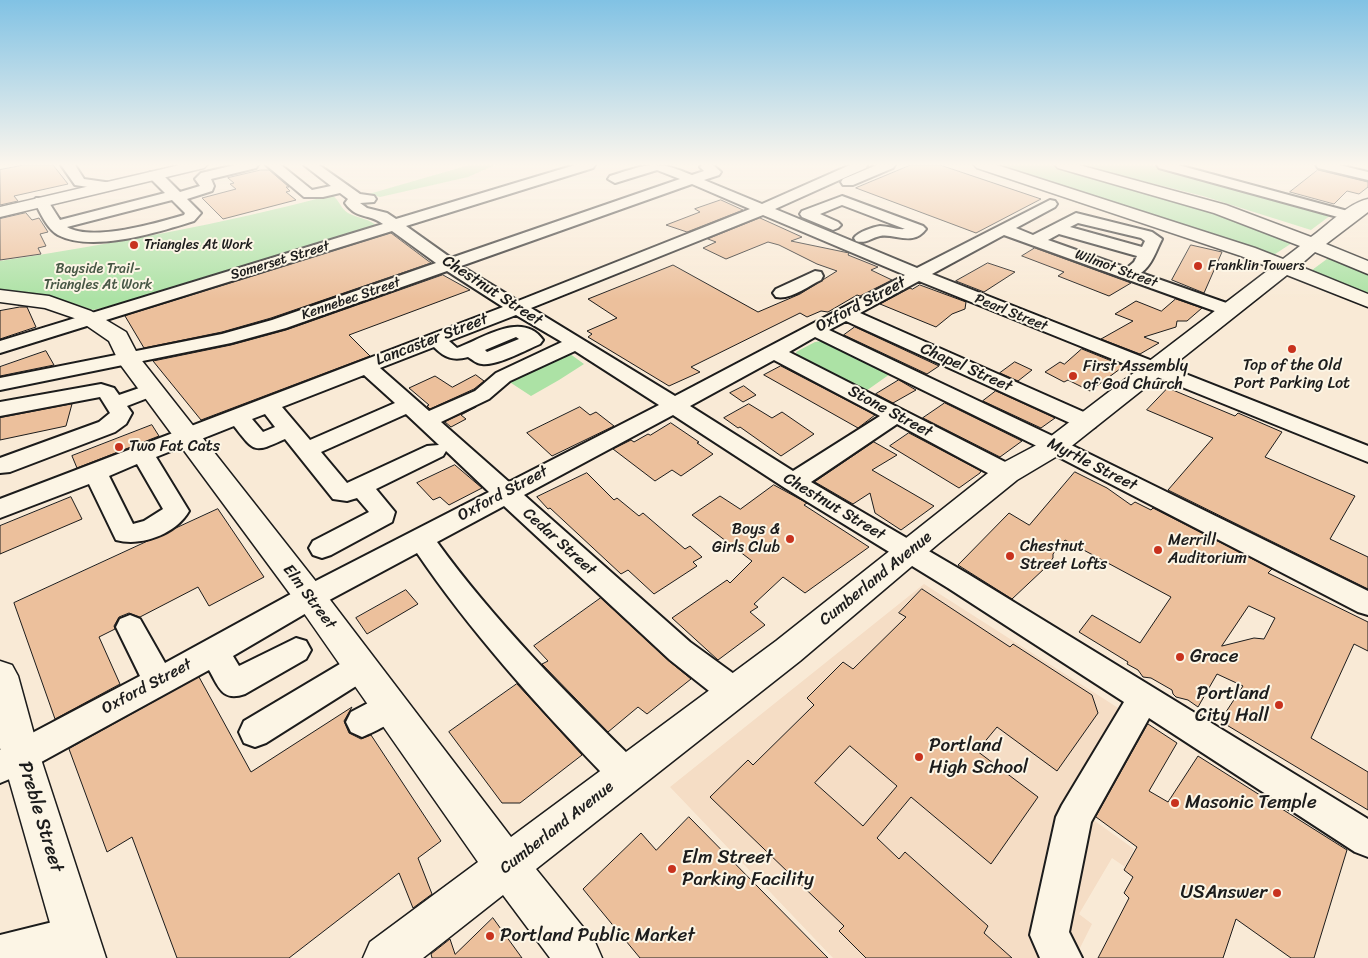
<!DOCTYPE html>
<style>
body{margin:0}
canvas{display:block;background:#f9ead6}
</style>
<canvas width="1368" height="958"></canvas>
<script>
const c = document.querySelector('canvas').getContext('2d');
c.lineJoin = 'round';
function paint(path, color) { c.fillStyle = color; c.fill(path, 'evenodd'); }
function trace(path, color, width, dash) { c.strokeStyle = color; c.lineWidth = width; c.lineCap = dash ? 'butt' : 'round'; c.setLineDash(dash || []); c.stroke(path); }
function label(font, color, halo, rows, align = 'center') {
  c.font = font + ' Sriracha,sans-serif'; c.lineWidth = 4; c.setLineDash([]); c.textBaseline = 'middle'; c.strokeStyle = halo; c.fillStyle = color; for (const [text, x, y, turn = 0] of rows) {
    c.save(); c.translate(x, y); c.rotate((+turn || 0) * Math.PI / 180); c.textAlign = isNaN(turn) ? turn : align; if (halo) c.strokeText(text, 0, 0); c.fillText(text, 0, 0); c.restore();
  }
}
const built = new Path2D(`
 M924,584L1148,727L1092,819L1134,849L1125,867L1112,858L1079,914L1092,924L1075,958H833L670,787Z`);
const green = new Path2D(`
 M469,165H495L468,177L380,197L369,194Z
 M988,165H1051L1163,195L1295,241L1269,258L1205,235Z
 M1078,165H1152L1331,215L1311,230L1203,196Z
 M332,195C340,201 341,209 348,213C357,218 371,219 378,227L114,305L93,310L57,298L0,289V261C112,244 222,224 332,195Z
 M1331,256L1368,272V297L1308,273Z
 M822,341L890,374L866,391L797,355L796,352L815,342Z
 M566,351L584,364L559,380L531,396L508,381Z`);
const building = new Path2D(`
 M24,165H53L68,184L14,196L18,201L0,205V170Z
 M911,165H940L1041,199L976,233L856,188Z
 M261,170H269L289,187H286L290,191L286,192L296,200L223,219L202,198L236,189L230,184L234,183L228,178Z
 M1318,170L1368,182V187L1359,194L1347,191L1334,204L1290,192Z
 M721,200L743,210L687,232L666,225L700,212L695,209Z
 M26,213L32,220L39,218L48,232L40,234L46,246L38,248L41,254L0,260V219Z
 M760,218L802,237L791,241L849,253L848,255L878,267L871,270L892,280L860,296L857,295L828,312L821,311L807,317L800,313L691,367L700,372L669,386L588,337L592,334L587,331L617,318L588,299L673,265L758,312L800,294L837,271L817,264L779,245L768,242L726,259L703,248L716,242L708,239Z
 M391,233L431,263L271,318L222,332L144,348L125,316Z
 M1191,245L1222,252L1204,293L1172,280Z
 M1035,248L1131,283L1109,296L1058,276L1064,272L1022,256Z
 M988,263L1015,272L984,292L956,281Z
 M443,275L470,290L349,335L370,356L201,420L153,361L231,345L286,330Z
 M920,285L966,302L965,309L952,314L936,327L880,304L910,288L912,289Z
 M1176,299L1202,308L1187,321H1177L1176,327L1144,337L1159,343L1140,354L1101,339L1133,321L1115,314L1136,301L1161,311Z
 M20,307H27L36,327L0,339V311Z
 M855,327L939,366L927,374L844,335Z
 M1082,349L1124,366L1090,391L1068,380L1064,382L1045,372L1060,362L1064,364Z
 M46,351L54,365L0,376V367Z
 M1015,362L1032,370L1018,381L1000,373Z
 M781,366L875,415L858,428L764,375Z
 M476,375L484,381L474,389L430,409L427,406L429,405L409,388L435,376L452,387Z
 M899,380L916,390L893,403L876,394Z
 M744,386L756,395L743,402L730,393Z
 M1168,388L1235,416L1238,413L1282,432L1265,457L1355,496L1330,539L1368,557V589L1168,490L1213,438L1147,410Z
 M996,391L1055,418L1041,428L983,401Z
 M945,403L1022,441L1000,457L923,418Z
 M72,404L66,426L0,440V418Z
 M749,404L772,418L782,412L814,434L781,456L740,427L738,428L724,418Z
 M476,407L461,415L466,419L451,427L445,422Z
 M580,407L590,415L596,412L614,426L552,456L527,433Z
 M671,423L699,442L697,443L713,454L681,476L672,470L655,481L613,449L631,440L634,442L648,434L650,435Z
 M152,425L159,436L77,468L72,456Z
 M909,433L981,471L980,473L959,488L890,446Z
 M874,442L897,455L872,470L934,506L901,530L875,513L870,493L853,504L815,482Z
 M455,465L482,488L449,505L440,497L433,500L417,483Z
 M1075,472L1107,488L1131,505L1135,502L1151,510L1153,508L1272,569L1268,573L1368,622V651L1354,644L1311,738L1368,772V810L1220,721L1243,686L1217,674L1198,707L1188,700L1176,697L1173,694L1172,690L1151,678L1143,677L1138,670L1127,664L1128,662L1079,632L1092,615L1140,643L1171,597L1065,540L1053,554V558L1045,568L1012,599L958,565L1009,513L1029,525ZM1249,606L1275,618L1264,639L1254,638L1222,646Z
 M587,473L614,500L617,498L639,516L643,513L685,549L690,546L702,557L693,562L697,566L654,594L628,570L621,574L550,508L548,509L537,497Z
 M774,485L807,503L804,505L869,547L805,593L783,577L754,604L758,607L750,612L765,625L718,660L672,618L727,580L730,583L752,561L692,515L720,496L740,509Z
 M71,497L82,519L0,554V526Z
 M218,509L264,577L209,606L198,587L140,617L129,613L119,617L114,626L115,629L99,637L120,684L55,719L14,603Z
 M922,589L1010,647L1013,644L1092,695L1098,713L1057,771L997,727L977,751L1038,797L991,864L911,797L877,838L899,859L905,852L988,926L984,933L1012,958H866L839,931L844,926L710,797L748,760L753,765L814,705L807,698L843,662L853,669L906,617L899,613ZM850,746L897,786L863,826L815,783Z
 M406,590L418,604L367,634L356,618Z
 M601,598L669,661L691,679L647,714L638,707L608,732L542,664L548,661L534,646Z
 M199,677L251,772L352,707L344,721L349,733L361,739L371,735L441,841L418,858L432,894L413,908L399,873L289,958H177L132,837L107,852L69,749Z
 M517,684L582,755L520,803H502L449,732Z
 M1148,724L1177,743L1149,791L1168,802L1198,756L1347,850L1314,958H1291L1236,919L1223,958H1098L1129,898L1124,893L1133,877L1124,870L1137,847L1096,817Z
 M689,817L828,958H640L583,889L641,833L656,850Z
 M493,918L522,958H432L431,954L450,939L455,954Z`);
const minor = new Path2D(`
 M61,165H75L84,179L112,183L114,186L107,190L75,185Z
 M235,165H258L256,168L211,179L214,186L212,191L187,199L201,213L194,221C159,232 93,253 58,235C47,229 40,212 34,201L36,198H46L60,220L165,193L150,178L148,175L150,172H160L180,192L200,186L195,179L201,173ZM172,200L185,213L184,215C157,223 92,242 67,227Z
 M266,165H281L312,190L331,186L304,165H319L360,194L374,196L376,199L374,202L360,203L367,208L387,213L396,219L575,165H595L593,168L406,226L451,258L680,179L657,170L615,183L608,179L610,176C648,164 655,159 692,175L704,171L700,167L702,165H713L721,172L719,175L704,180L762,204L850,165H867L866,168L775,209L917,268L1050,200L1055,201L1057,204L1055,207L1016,228L1033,235L1076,213L1152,232L1162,239C1156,251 1152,265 1141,273L1235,306L1238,310L1235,314L1229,315L1223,314L1004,235L932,274L1368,446V462L919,281L860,313L1095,417L1098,422L1095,427L1087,429L1079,427L846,321L829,330L1063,441L1368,591V615L1358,612L1047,451L815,337L789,352L1015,467L1019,473L1015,479L1007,481L999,479L897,424L811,482L968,574L1368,819V857L1355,852L1149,718L1091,822L1069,932L1082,958H1040L1030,935L1056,817L1062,805L1124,702L948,588L785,488L673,415L524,495L690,642L745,682L749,692L745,702L734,706L723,702L670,660L504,506L437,542C495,622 567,694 638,764L643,775L638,786L626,791L614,786L600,771C535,703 470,631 417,553L320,605L233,656L239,666L296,638L306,641L311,650L306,659L245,694C222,702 219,687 209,670L12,778L0,783V750L140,676L116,627L120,619L130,615L140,619L165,663L300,589L489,492L446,451L443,456L376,489L395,512L392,522L331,555L322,558L313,555L309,548L313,541L369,512L357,498L347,501L333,499L285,439C254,453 255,453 234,426L156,457L189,511C176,534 141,547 116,540L89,484L0,518V499L503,307L447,271L286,328L231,343L0,390V378L222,334L272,320L436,263L392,231L0,353V341L383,224C369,213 357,220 345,203L348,199L340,193L323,197H304ZM692,184L750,209L518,301L461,266ZM763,215L905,275L675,396L531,308ZM1078,223L1141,238L1145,241L1142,247L1070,227ZM1059,234L1137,256L1134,262L1127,268L1048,240ZM516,315L562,342L496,373L475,391L429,411L380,368L434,347C445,358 453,361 468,357C473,360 477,364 482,364C497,366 526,350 540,344L543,340C522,310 482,339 457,348L449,341ZM516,337L519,339L487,352L485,350ZM575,351L659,405L509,482L441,422L489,399L510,381ZM774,360L880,416L793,471L690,406ZM364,375L395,403L310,440L282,407ZM265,414L275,427L263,432L252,419ZM406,414L439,445L427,446L347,483L321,452ZM137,464L163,509L144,521L133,524L109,476Z
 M877,165H895L893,168L853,185H843L841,182L843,179Z
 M1157,165H1178L1355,213L1357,216L1355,219H1345L1159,168Z
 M1316,165H1339L1368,172V180L1318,168Z
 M842,196L923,226L926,229C913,247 895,233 880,236C871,238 866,244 856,241L854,238C858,232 873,227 880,226C888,226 897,230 905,229L842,205L820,214L838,222L841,225L838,228L833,230L802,217L800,214L802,211Z
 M815,271L821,272L823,276L821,280C808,286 791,300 776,297L773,293L776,289Z
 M101,384L114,388L119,395L151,384L158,386L161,390L158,394L127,406L132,413L126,424L115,432L10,472L0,473V458L99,422L110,413L100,397L0,416V402Z
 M361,654L372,658L376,667L372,676L266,743L255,747L244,743L239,732L244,721L350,658Z
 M389,692L400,696L405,706C397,722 378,730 362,737L351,732L346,722L351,712Z
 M77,916L91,921L96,935L91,949L64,958H0V935Z`);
const major = new Path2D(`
 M180,165H207L204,168L0,217V207Z
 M974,165H997L1255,248L1283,259L1300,246L1214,213L1058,168L1055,165H1079L1226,205L1311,237C1328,225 1347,204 1368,199V212L1326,244L1368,261V274L1315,252L1299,266L1368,294V307L1287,275L1064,452L1017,480L938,544L800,661L536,869L595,942L602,958H550L503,895L423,958H363L370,942L478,862L299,606L120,364L109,341L77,319L45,308L0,302V290L49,296L91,311L126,332L139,357L321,588L511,837L776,641L997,466L1046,440L1271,268L1241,256L977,168Z
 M0,661L12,665L18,676L40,756L106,958H60L0,748Z`);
const markers = [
 [134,245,5,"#c8321e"],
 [1198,266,5,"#c8321e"],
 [1292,349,5,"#c8321e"],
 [1073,376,5,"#c8321e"],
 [119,447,5,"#c8321e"],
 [790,539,5,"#c8321e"],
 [1158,550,5,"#c8321e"],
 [1010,556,5,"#c8321e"],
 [1180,657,5,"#c8321e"],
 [1279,705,5,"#c8321e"],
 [919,757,5,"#c8321e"],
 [1175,803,5,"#c8321e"],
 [672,869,5,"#c8321e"],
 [1277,893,5,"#c8321e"],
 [490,936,5,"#c8321e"]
];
const farPoinames = [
 ["Triangles At Work",144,245],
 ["Franklin Towers",1208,266]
];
const farStreetnames = [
 ["Somerset Street",280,261,-17],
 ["Wilmot Street",1116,269,20],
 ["Kennebec Street",351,299,-19],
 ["Pearl Street",1011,313,22]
];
const farParknames = [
 ["Bayside Trail-",98,269],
 ["Triangles At Work",98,285]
];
const streetNames = [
 ["Chestnut Street",492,291,33],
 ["Oxford Street",861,305,-28],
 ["Lancaster Street",432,340,-21],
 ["Chapel Street",966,368,24],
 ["Stone Street",890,412,28],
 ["Myrtle Street",1092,465,27],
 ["Oxford Street",503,494,-28],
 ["Chestnut Street",834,507,31],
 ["Cedar Street",559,542,42],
 ["Cumberland Avenue",876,579,-39],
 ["Elm Street",309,597,53],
 ["Oxford Street",147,687,-28],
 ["Cumberland Avenue",557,828,-38]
];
const poiNames = [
 ["Top of the Old",1292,366,"center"],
 ["Port Parking Lot",1292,384,"center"],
 ["First Assembly",1083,367],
 ["of God Church",1083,385],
 ["Two Fat Cats",129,447],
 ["Boys &",780,530,"right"],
 ["Girls Club",780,548,"right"],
 ["Merrill",1168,541],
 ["Auditorium",1168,559],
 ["Chestnut",1020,547],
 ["Street Lofts",1020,565]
];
const nearPoinames = [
 ["Grace",1190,657],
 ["Portland",1269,694,"right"],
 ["City Hall",1269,716,"right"],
 ["Portland",929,746],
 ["High School",929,768],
 ["Masonic Temple",1185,803],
 ["Elm Street",682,858],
 ["Parking Facility",682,880],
 ["USAnswer",1267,893,"right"],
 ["Portland Public Market",500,936]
];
const nearStreetnames = [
 ["Preble Street",40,817,73]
];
paint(built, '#f5ddc5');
paint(green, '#ace2a5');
paint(building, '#ecc09c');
trace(building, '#1c1c1c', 1);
trace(minor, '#1c1c1c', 4);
trace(major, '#1c1c1c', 3);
paint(minor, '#fcf5e5');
paint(major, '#fcf5e5');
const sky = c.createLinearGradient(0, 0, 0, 299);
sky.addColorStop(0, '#81c2e4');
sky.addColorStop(0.55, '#fcf6ed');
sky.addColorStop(1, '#fcf6ed00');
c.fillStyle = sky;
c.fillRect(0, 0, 1368, 299);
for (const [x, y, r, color] of markers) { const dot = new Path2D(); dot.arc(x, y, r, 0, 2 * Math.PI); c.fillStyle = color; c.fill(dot); trace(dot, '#fcf5e5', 2); }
label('14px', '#1c1c1c', '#fcf5e5', farPoinames, 'left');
label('14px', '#1c1c1c', '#fcf5e5', farStreetnames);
label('14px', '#475745', '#fcf5e5', farParknames);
label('16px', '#1c1c1c', '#fcf5e5', streetNames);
label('16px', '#1c1c1c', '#fcf5e5', poiNames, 'left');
label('19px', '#1c1c1c', '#fcf5e5', nearPoinames, 'left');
label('19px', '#1c1c1c', '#fcf5e5', nearStreetnames);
</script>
